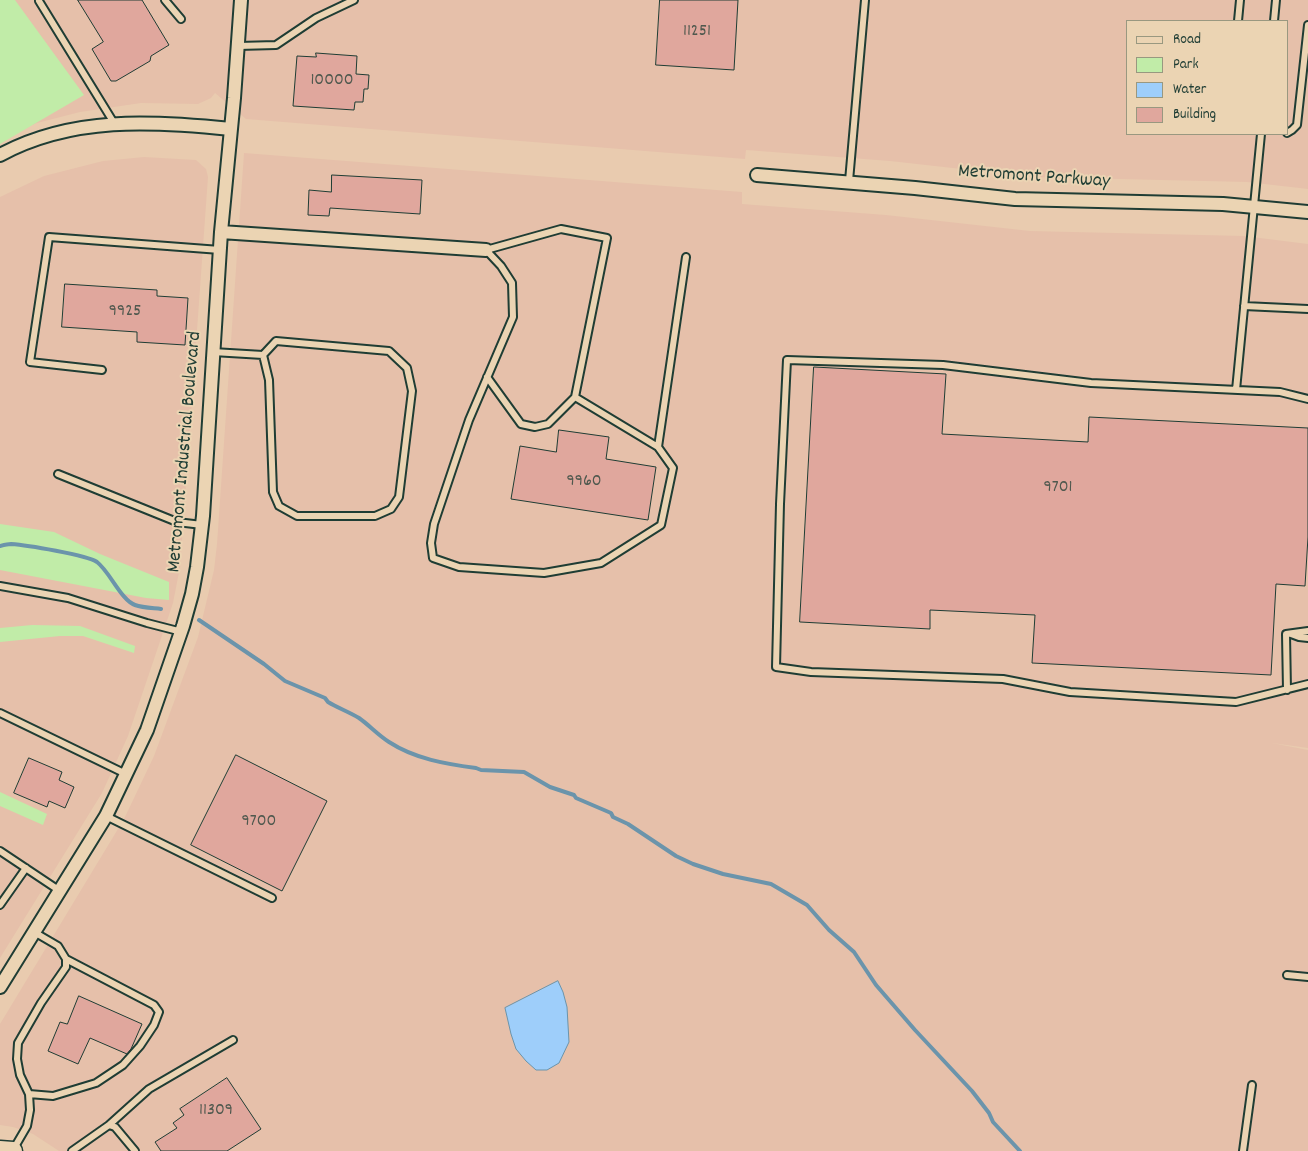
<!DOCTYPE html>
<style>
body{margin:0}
#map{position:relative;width:1308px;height:1151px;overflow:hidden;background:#e9cbaf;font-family:Dekko,sans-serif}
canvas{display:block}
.legend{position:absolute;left:1126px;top:20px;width:162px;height:115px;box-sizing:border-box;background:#ebd4b3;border:1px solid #999880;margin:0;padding:6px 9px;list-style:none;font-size:15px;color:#1f3d34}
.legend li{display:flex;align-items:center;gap:10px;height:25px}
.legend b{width:25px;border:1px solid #999880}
</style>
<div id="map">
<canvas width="1308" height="1151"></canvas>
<ul class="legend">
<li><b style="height:6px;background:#ebd4b3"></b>Road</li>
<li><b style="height:14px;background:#c1eca8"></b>Park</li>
<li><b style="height:14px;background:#9ecefa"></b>Water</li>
<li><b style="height:14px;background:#e0a79d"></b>Building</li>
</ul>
</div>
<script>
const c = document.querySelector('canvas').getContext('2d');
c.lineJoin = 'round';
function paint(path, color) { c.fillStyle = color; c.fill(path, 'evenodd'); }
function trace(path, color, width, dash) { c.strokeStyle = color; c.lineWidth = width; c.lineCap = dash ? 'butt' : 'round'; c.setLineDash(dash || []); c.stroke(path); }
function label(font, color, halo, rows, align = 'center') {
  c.font = font + ' Dekko,sans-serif'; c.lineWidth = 4; c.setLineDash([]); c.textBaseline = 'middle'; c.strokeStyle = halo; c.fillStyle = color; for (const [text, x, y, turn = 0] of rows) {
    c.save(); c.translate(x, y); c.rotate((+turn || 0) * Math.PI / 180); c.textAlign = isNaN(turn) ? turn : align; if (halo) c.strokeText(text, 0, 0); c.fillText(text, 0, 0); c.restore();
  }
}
const built = new Path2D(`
 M0,0H1308V189L1247,182L1033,177L890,161L746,150L745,159L246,119L215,93L211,98L198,104L141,103L80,112L37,123L0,138ZM1127,21H1287V134H1127Z
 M244,153L742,192V204L886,215L1030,231L1244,236L1308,244V748L1272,743L1308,750V1151H59L33,1134L13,1127L0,1125V1024L124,819L154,756L198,637L214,570L217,544Z
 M144,157L196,160L206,169L208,177L180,567L173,603L128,736L102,793L0,958V197L44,176L103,161Z`);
const green = new Path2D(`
 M0,0H15L84,95L0,144Z
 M0,524L54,532L100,554L169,582V600L146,598L0,570Z
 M32,625L80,626L135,646L134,653L83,636H60L0,642V628Z
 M0,792L47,814L43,825L0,806Z`);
const water = new Path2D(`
 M558,981L563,992L567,1007L569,1042L559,1063L547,1070H536L526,1061L516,1049L511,1034L505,1008Z`);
const stream = new Path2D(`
 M0,546C4,545 8,544 11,544C26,545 87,555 97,562C110,572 121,600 135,605C143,608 153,608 161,609
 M199,620L264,664L285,681L325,698L328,702C338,708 349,712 359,718C369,725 378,735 389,742C415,759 446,764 476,768L481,770L524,772L550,787L574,795L576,798L611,813L613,817L628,824L676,856L693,864L723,874L771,884L807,905L829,930L854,952L876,985L915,1030L972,1091L989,1113L993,1122L1020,1151`);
const building = new Path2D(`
 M78,0H142L169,45L151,56L150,61L116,81H111L92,49L103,42Z
 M660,0H738L734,70L656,65Z
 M316,53L357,56L356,74L369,75L368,89H364L363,102H355L354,110L293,106L297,56L316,57Z
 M332,175L422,180L420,214L330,208L329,216L308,215L309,190L331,192Z
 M65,284L157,290V296L188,298L185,345L137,342V332L62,327Z
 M814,367L946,374L942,434L1088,442L1089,417L1308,428V537L1305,586L1276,584L1271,675L1032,663L1035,615L930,610V629L800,622Z
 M559,430L609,437L606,459L656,467L648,520L511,499L520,446L556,452Z
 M236,755L327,801L282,891L191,845Z
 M29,758L62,772L59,780L74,787L65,808L49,801L47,807L14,793Z
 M79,996L142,1024L131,1049L127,1054L90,1038L78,1064L48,1051L60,1022L67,1024Z
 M227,1078L261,1129L227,1151H161L155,1142L177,1128L173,1123L184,1115L180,1109Z`);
const service = new Path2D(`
 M165,0L181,19
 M39,1L114,123
 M1238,21L1240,0
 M1274,21L1276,0
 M238,46L276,45L316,18L354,0
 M1287,133L1292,130L1297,125L1308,25
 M849,181L865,0
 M1244,306L1308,309
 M213,352L263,355L276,341L389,351L407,368L412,391L399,497L391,509L375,516H297L279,506L273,492L269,380L263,355
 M102,370L30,362L49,237L220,250
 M487,377L521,424L535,427L548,424L575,397L607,238L561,229L486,250L501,266L512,283L513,317L469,420L434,524L431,543L433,558L459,567L544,573L601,563L661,525L673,468L658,447
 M1236,390L1261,134
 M575,397L658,447L686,257
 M1308,399L1280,392L1091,383L943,365L787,360L780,504L776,667L811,672L1003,679L1070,692L1236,702L1308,684
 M58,474L177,522L202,525
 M0,586L68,598L147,623L182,632
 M1291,634L1299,637L1308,638
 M1287,690L1286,634L1308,631
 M0,713L126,774
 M106,816L272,898
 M0,851L60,891
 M0,905L26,868
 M1287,975L1308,977
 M29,1094L53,1096L96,1083L123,1065L140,1046L154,1025L159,1012L154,1005L66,959
 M109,1125L149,1089L233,1040
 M13,1150L27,1126L30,1110L29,1094L20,1075L17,1059L18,1043L41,1003L66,967V959L58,946L34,932
 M72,1151L109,1125L115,1127L135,1151
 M1243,1151L1252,1085`);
const minor = new Path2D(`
 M0,155C72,116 152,121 231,129
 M757,175L915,188L1015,199L1223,204L1308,212
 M221,232L486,250
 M0,987L106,816L147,730L183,626L192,594L197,567L203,516L221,232L234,98L241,0`);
const secondary = new Path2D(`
 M0,1150L13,1151`);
const numberNames = [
 ["11251",697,33],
 ["10000",332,82],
 ["9925",125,313],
 ["9960",584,483],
 ["9701",1058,489],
 ["9700",259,823],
 ["11309",216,1112]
];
const streetNames = [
 ["Metromont Parkway",1034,178,4],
 ["Metromont Industrial Boulevard",186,452,-85]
];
paint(built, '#e6c0aa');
paint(green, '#c1eca8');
paint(water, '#9ecefa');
trace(water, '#6b94ab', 1);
trace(stream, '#6b94ab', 4);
paint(building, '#e0a79d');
trace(building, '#1f3d34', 1);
trace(service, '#1f3d34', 10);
trace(minor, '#1f3d34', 16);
trace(secondary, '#1f3d34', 21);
trace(service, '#ebd4b3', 6);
trace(minor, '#ebd4b3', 12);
trace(secondary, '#ebd4b3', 18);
label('18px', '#4f584e', null, numberNames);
label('20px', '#1f3d34', '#ebd4b3', streetNames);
</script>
